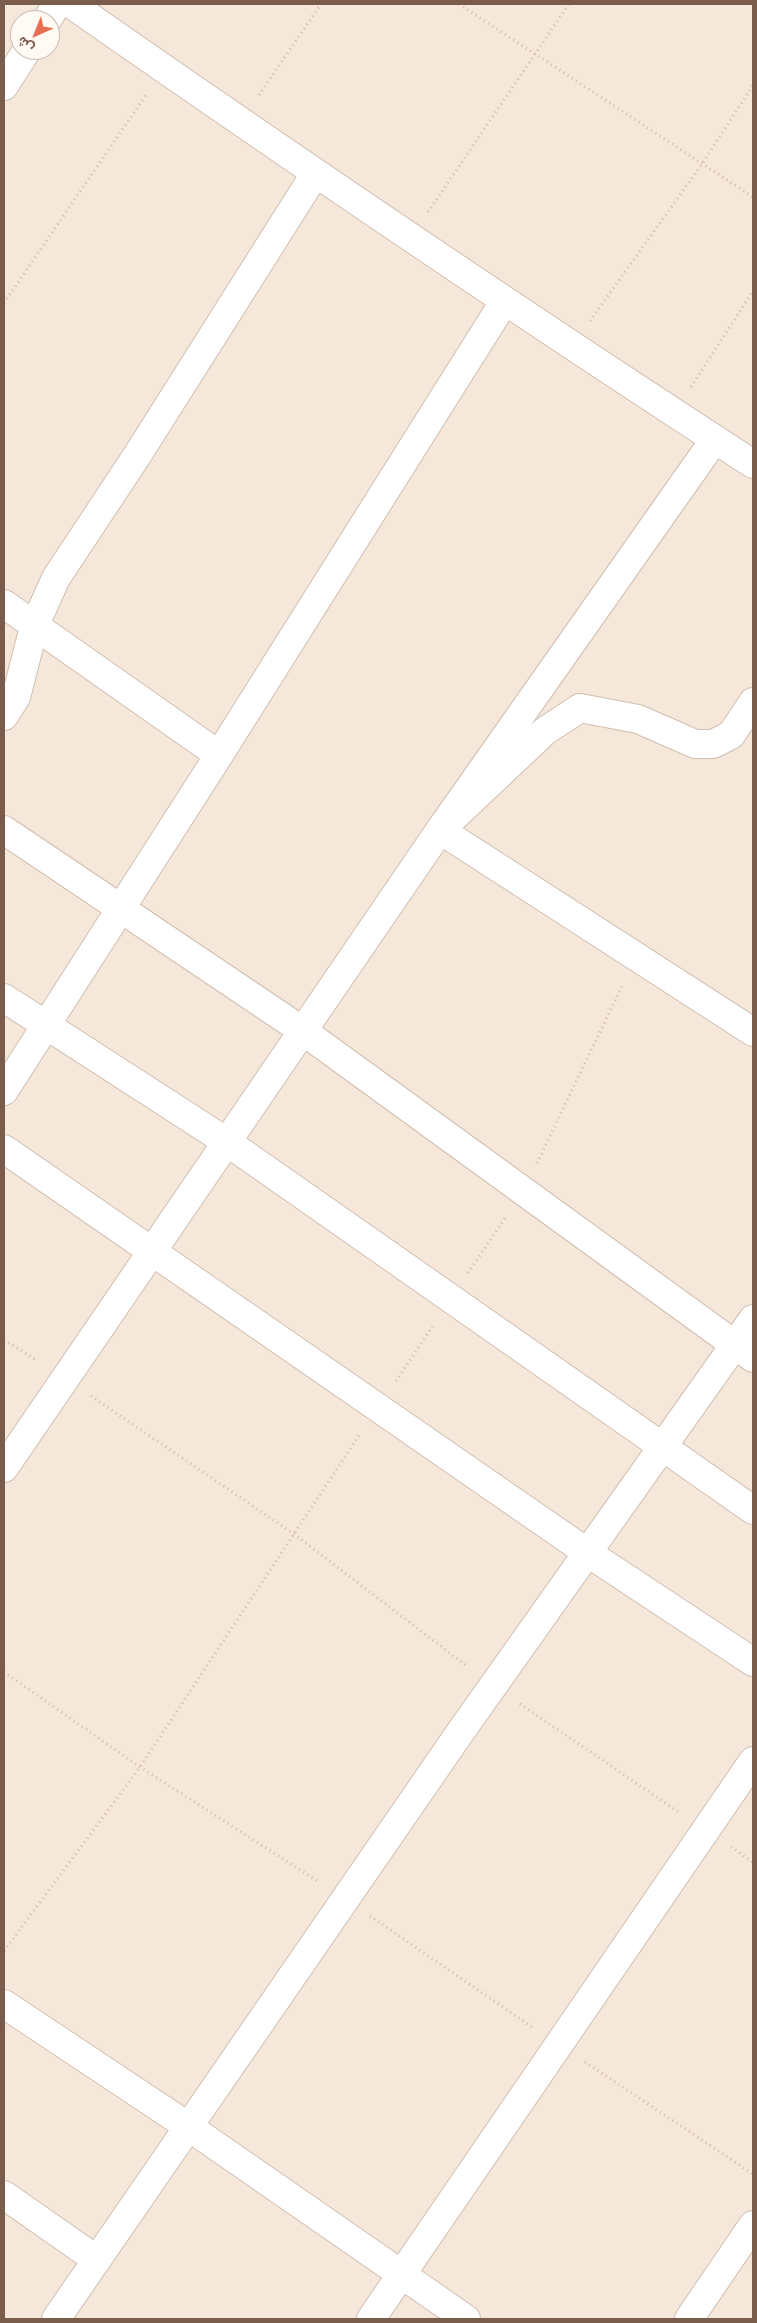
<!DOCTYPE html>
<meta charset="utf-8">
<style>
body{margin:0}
#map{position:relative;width:757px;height:2323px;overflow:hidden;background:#fdf6ec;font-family:Roboto,Vazirmatn,sans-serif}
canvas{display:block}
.frame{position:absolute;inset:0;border:5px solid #7a5c4d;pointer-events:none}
.north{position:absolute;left:10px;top:10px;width:50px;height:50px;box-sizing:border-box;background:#fffaf3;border:1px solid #cabbb1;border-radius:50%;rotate:224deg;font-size:14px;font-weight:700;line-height:20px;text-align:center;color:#7a5c4d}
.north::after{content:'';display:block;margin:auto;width:18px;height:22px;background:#e76f51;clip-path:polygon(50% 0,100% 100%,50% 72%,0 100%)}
</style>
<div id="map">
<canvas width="757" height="2323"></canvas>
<div class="frame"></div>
<div class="north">ش</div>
</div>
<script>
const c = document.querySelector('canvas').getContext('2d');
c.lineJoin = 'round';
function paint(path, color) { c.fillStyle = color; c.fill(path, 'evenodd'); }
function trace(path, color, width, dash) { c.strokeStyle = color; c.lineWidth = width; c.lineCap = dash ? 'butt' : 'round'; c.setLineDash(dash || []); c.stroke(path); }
const residential = new Path2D(`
 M4,4H753V2319H4ZM20,20H50V50H20Z`);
const path = new Path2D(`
 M459,4L753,197
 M259,95L321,4
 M428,212L569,4
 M4,303L146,95
 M590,321L702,164L753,85
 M691,387L753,291
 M537,1163L623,984
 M468,1273L505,1218
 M4,1340L38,1361
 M396,1381L434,1324
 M91,1396L294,1534L468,1667
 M4,1672L140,1767L319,1882
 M520,1704L680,1813
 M731,1847L753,1862
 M370,1916L532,2027
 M4,1951L140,1767L360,1434
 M585,2062L753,2174`);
const minor = new Path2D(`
 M47,20L57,4
 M4,86L27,50
 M715,439L440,830L753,1032
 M4,604L219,755
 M4,716L16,697L34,627L56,578L138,454L315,174
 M4,830L303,1031L753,1358
 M4,998L227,1142L753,1510
 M4,1091L219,755L504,302
 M4,1149L588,1553L753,1662
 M4,2004L189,2127L466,2319
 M4,2195L97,2260
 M56,2319L459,1734L753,1319
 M371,2319L753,1761
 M689,2319L753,2225`);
const tertiary = new Path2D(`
 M71,4C296,161 523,315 753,464
 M4,1468L440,830L545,731L580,708L638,719L695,744H713L731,735L753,702`);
paint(residential, '#f5e8da');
trace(minor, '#d1beb0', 30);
trace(tertiary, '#d1beb0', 30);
trace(path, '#d9b8a5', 3, [1, 4]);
trace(minor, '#fff', 28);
trace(tertiary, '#fff', 28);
</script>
